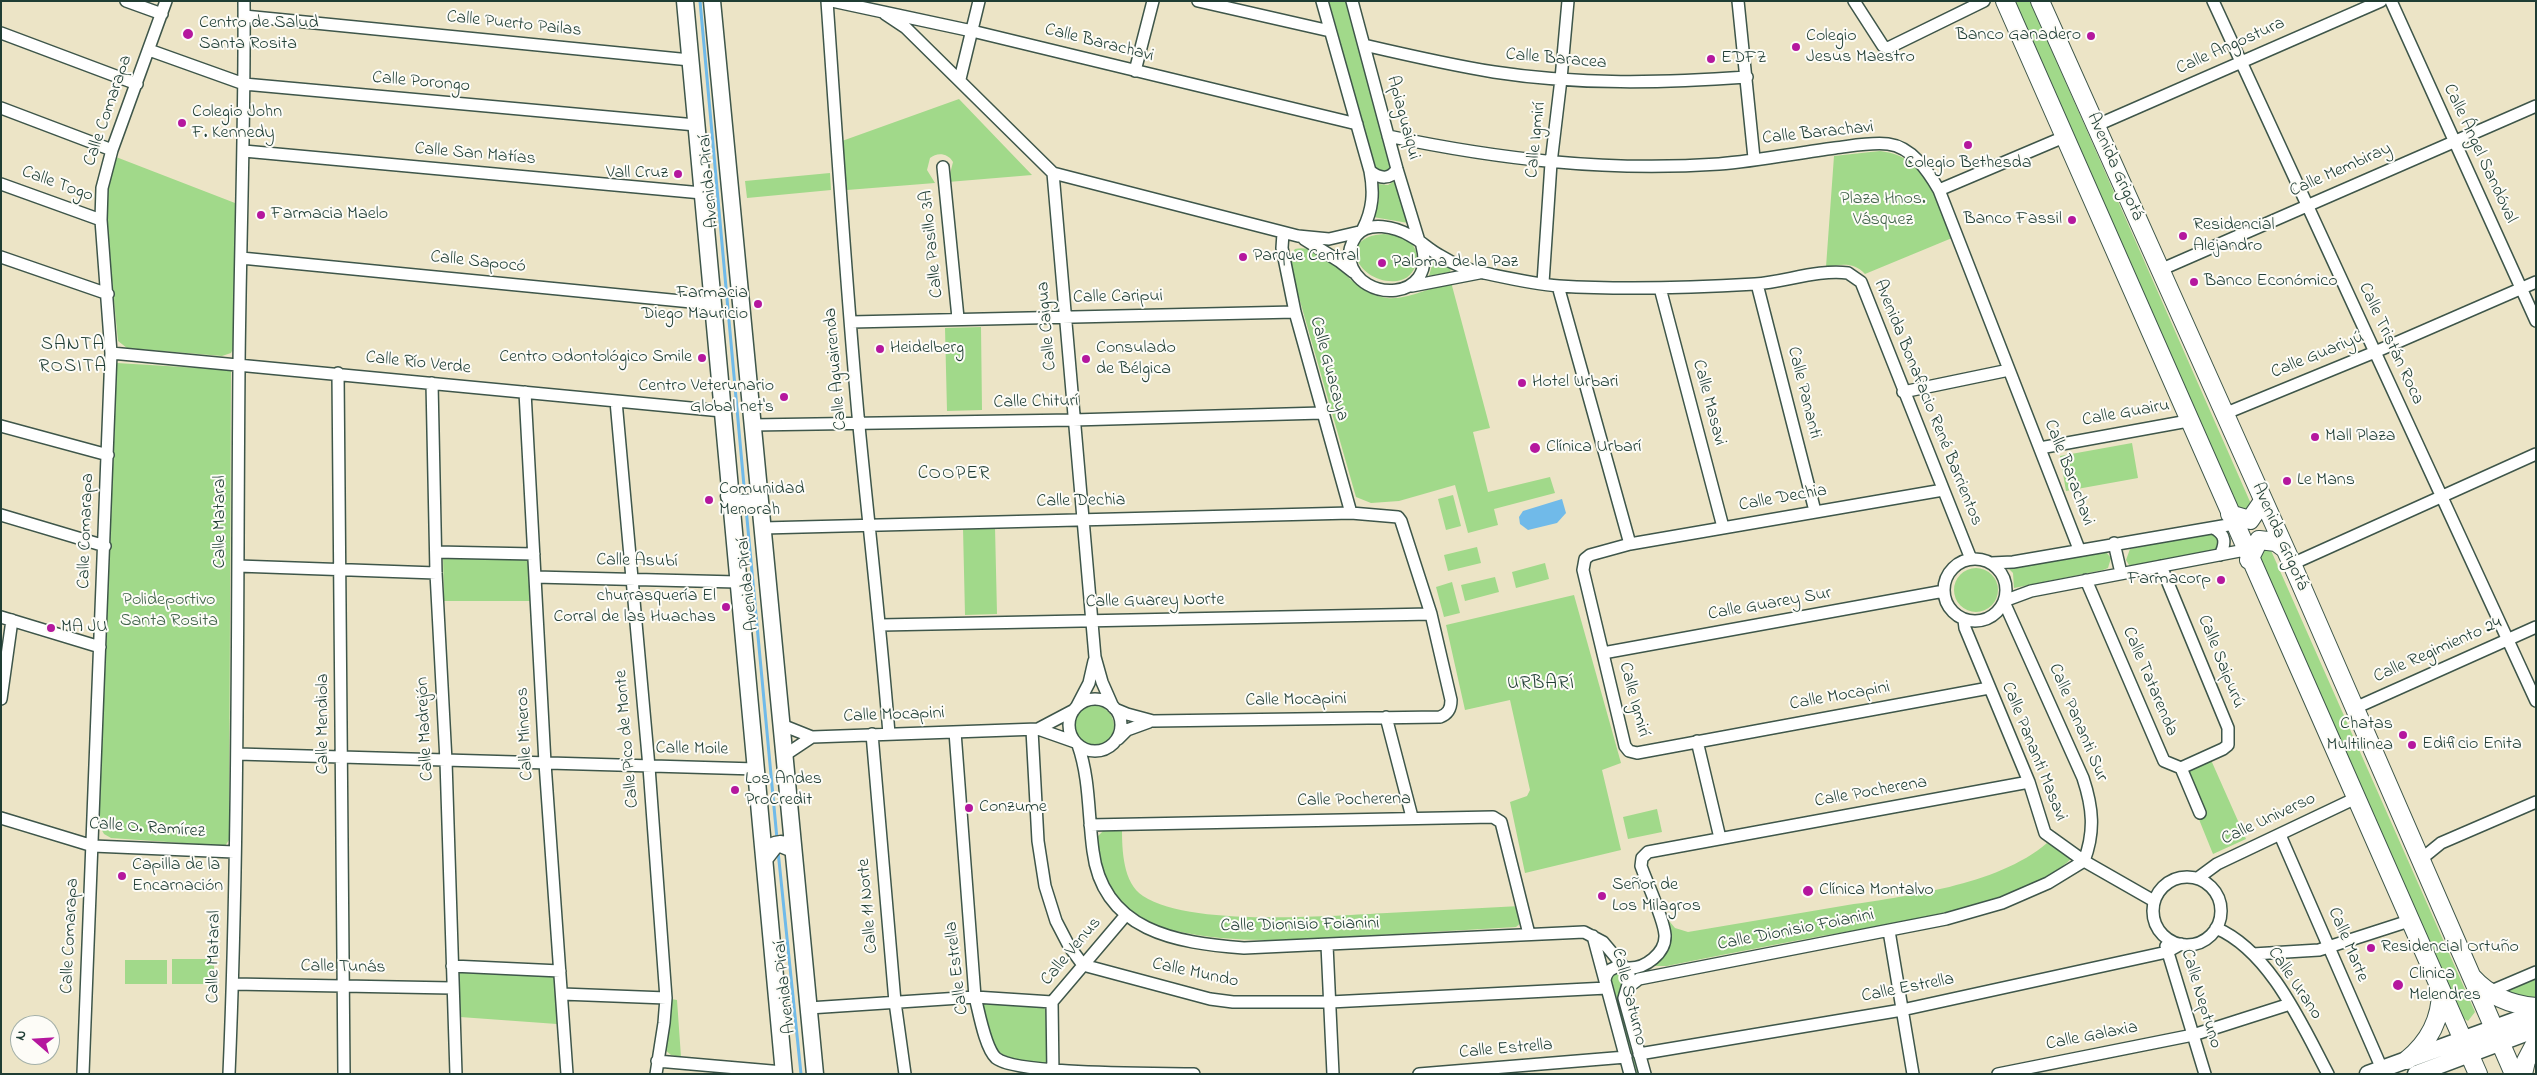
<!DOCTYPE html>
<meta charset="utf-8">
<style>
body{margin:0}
#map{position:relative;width:2537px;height:1075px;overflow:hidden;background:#ece4c6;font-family:"Indie Flower",sans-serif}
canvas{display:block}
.frame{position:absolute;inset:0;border:2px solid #1f3d34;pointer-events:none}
.north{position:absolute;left:10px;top:1015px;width:50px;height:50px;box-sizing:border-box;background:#fdfcf7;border:1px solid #a4b0a9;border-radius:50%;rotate:289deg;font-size:14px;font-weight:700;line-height:20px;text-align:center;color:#1f3d34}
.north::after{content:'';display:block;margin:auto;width:18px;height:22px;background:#b5179e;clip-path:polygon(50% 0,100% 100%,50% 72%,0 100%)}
</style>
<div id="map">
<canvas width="2537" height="1075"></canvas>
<div class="frame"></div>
<div class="north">N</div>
</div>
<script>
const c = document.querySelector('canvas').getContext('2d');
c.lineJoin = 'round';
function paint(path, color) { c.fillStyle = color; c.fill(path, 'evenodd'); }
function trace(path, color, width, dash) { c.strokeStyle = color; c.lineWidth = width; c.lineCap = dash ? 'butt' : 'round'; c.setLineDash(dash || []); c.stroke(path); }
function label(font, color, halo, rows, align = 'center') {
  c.font = font + ' "Indie Flower",sans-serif'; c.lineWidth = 4; c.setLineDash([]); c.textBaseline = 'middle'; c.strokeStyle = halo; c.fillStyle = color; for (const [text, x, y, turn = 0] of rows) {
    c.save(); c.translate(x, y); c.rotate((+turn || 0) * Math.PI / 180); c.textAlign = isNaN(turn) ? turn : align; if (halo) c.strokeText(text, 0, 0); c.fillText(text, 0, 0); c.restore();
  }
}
const green = new Path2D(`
 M1329,1H1346L1391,165L1389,171L1381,173L1375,168Z
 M2015,1H2030L2251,504L2252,511L2240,513Z
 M959,99L1032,175L948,182L953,162C948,153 937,152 930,158L927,170L935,183L847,190L842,141Z
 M1880,151C1929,157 1935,199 1952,238L1865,274C1854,262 1842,264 1826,267L1834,156Z
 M116,157L235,203V345L231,353L222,356L127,348L118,341L106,220L108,189Z
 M830,173L831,190L747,198L745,181Z
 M1396,180L1408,223L1373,217L1379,200L1378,184L1388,185Z
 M1384,234C1392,235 1400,236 1407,240C1425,251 1417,279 1397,281C1359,285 1334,237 1384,234Z
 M1295,249C1330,242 1349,295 1387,298C1408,300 1432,287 1451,282L1490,428L1473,432L1488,492L1550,477L1555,493L1494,509L1498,525L1468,533L1455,485L1399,501L1371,503L1356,497L1290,266V256Z
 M1434,258L1451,268L1450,272L1429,276Z
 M981,327L982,410L947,411L945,328Z
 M117,363L231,370L229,840L225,846L111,838L104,834L99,825Z
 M2132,443L2138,478L2066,491L2060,456Z
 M1453,495L1461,526L1446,530L1438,499Z
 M995,527L997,614L965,615L963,528Z
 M2213,532L2220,538L2219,550L2135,567L2129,565L2126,560L2130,549Z
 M2269,546L2475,1012L2468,1021L2461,1017L2257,553Z
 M1477,547L1481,563L1448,571L1444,555Z
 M2101,551L2106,552L2111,558L2108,568L2103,570L2014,588L2013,573L2009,569Z
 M443,556L530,558L531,601H444Z
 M1545,563L1549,579L1516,588L1512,572Z
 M1954 590a22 22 0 1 1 44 0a22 22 0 1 1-44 0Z
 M1495,577L1499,592L1465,601L1461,585Z
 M1452,582L1460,613L1444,617L1436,587Z
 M1574,595L1621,763L1602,770L1621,850L1525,873L1510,802L1527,796L1530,790L1510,700L1465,710L1446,625Z
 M1072 726a21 21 0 1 1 42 0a21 21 0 1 1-42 0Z
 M2211,760L2246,839L2213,854L2198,817L2187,771Z
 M1657,809L1662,832L1628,839L1623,817Z
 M1122,829C1122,850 1123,883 1143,896C1190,927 1328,916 1387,913C1431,911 1476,908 1520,906C1522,914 1524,922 1516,927C1465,930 1413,933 1361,936C1299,939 1238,945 1176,931C1162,928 1143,923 1130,914C1108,898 1096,864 1097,837L1104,830Z
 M2047,843L2072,856V858C2022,906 1884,925 1816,937C1766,946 1716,956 1667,966H1652L1665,923L1670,922L1675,928L1688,932C1739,923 1791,915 1842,906C1905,896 1997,886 2047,843Z
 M172,959H214V984H172Z
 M125,960H167V984H125Z
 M458,970L555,974L557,1024L460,1017Z
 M1616,971L1624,972V982L1618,995L1639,1074H1637L1611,979Z
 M2536,976V1000L2496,992Z
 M671,999L677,1000L681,1057L671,1055L664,1049Z
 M981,1002L1043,1006L1048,1014V1064C986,1056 999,1056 981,1002Z`);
const water = new Path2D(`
 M1562,499L1566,513L1557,523L1528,530L1520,524L1519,517L1523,511Z`);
const stream = new Path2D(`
 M700,1L745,497
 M746,508L777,839
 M778,851L801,1074`);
const street = new Path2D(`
 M126,1L162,14
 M827,1C837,143 846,285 859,426C869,529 881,631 889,734
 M832,1L972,31L1357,124
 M1198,1L1330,31
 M1322,1L1370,171C1374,192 1373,209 1363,229
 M1352,1L1397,169L1419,241
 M1738,1L1754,158
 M1854,1L1883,46L1888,48L1984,1
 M2213,1L2536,701
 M2391,1L2536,321
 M885,14L906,28L1053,173L1298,236L1329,239L1359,232
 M244,16L690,60
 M1,33L137,84
 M1364,45C1407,55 1450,65 1494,72C1578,85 1663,83 1747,77
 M149,50L244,84L696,125
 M1135,71L1153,1
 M960,79L979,1
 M1,108L112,150
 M2095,126L2381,1
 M1388,136C1498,159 1606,172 1719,164C1757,161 1797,153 1835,148C1852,146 1871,142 1888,144C1912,147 1928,171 1939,190L2079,549
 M244,151L702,193
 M943,167L958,318
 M1370,171C1380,179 1390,180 1397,169
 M1053,173L1095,657L1102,682L1113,707
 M1,184L101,220
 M1939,190L2064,137
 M1283,233L1282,248L1295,312L1351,513
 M1304,239L1339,261L1353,272
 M1422,246C1437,301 1360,304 1350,261C1348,253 1351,243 1356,236C1368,220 1396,227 1411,236C1421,241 1428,249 1439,255C1452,263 1469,271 1484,273C1508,278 1534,284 1559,286C1623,290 1690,288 1755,284C1785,282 1818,269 1848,273L1861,282L1971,559
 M1,257L108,294
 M241,258L712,304
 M2160,270L2536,106
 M1543,283L1551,163L1561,79L1568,1
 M1757,284L1815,511
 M1412,286L1479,273
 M1558,286L1630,544
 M1660,288L1723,527
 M851,322L1295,312
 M111,353L722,411
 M338,373L344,1074
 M432,383L436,573L446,761L456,1074
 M525,392L545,763L567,1074
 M1903,392L2009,370
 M616,401L649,767L666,998L664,1023L656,1074
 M2224,414L2375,352L2536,282
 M752,425L1073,420L1322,413
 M1,426L108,455
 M2040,448L2188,421
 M1943,490L1630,544L1590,555L1585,559L1583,570L1625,746L1629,751L1637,753L1989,688
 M1,515L105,546
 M763,528L1351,513L1398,517L1401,521L1431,614L1451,700C1451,709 1448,714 1440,717L1153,721L1127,714L1115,709
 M2213,528C2226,534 2226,543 2220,555
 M2114,543L2121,573
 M436,552L534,554
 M1944 590a31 31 0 1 1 62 0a31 31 0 1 1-62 0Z
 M1991,563L2013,562L2234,524
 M2292,564L2536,454
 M238,566L436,573
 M535,577L737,582
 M2086,580L2164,761L2181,768L2223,749L2228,745V728L2161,566
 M2004,601L2031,591L2245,550
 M2004,602L2083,778C2093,808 2095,832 2084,861
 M1,617L100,647
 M1964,620L1965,628L2029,782L2045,833L2084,861L2154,901
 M881,625L1431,614
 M1603,653L1944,591
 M1,699L12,620
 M1069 725a26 26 0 1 1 52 0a26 26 0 1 1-52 0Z
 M1077,706L1089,683L1094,661
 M2355,708L2536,627
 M1386,717L1412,817
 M782,725L812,737L1038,729L1075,742
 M1038,729L1074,710
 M1032,730L1038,841L1045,886L1056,921L1069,946L1083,965L1210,999L1233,1002H1330L1607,988
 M955,732L975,997C979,1012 985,1048 996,1058C1016,1075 1160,1073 1194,1074
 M872,734L895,1002L905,1074
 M1118,739L1127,730L1149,722
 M1697,741L1720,838
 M1078,745C1090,779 1088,815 1093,851C1103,931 1176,943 1244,948L1584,932L1603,942L1629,973V981L1624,998L1645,1074
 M238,754L756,769
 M785,755L812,737
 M2181,768L2200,813
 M1,818L93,846L234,852
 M1090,825L1493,817L1501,822L1529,934
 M2280,835L2382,1069
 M2423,866L2425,856L2441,843L2536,802
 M2153 911a34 34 0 1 1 68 0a34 34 0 1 1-68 0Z
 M2198,878L2217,864L2356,798
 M2216,928C2270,951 2302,1025 2328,1074
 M1889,931L1913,1074
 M1593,936L1630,1074
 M1327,945L1333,1074
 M2166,946L2205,1074
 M2253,954L2319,950L2412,920
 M452,966L560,971
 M1605,980C1606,974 1608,970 1614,968C1619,965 1623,968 1628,968C1645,969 1666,953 1665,935C1664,919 1647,883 1641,866L1642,858L1648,852L2029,782
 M233,984L452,988
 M1627,988L1639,979L1946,919L2002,903L2048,883L2084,861
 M2489,992L2536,972
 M562,994L666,998
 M809,1008L975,997L1052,1002
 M1639,1054L1902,1010L2167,952L2181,944
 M657,1061L783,1072
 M83,1074L111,353L101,220L102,188L112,150L166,1
 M229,1074C239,839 237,603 239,368C240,246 245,123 244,1
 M1053,1074L1052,1002L1125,916
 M1419,1074L1626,1057
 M1998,1074L2193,1035L2290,1004`);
const secondary = new Path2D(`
 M685,1L784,1074
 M712,1L815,1074
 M729,496L736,503L760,502
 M765,858L775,845L781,844L793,849
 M2368,1074L2536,1013
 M2416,1074L2536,1029`);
const primary = new Path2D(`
 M2005,1C2161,359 2321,716 2478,1074
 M2040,1L2292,564L2514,1074
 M2230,514L2250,520L2263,501
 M2249,560L2259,540L2276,542L2284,548
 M2472,977C2489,996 2511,1005 2536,1007
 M2407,1060C2429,1042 2441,1020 2441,991
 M2523,1074L2526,1061L2536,1042`);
const markers = [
 [188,34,6,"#b5179e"],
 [2091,36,5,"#b5179e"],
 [1796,47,5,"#b5179e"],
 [1711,59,5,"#b5179e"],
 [182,123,5,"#b5179e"],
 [1968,145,5,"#b5179e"],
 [678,174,5,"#b5179e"],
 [261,215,5,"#b5179e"],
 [2072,220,5,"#b5179e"],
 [2183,236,5,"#b5179e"],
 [1243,257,5,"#b5179e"],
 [1382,263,5,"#b5179e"],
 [2194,282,5,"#b5179e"],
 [758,304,5,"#b5179e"],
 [880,349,5,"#b5179e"],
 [702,358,5,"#b5179e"],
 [1086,359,5,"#b5179e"],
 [1522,383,5,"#b5179e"],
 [784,397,5,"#b5179e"],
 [2315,437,5,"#b5179e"],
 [1535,448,6,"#b5179e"],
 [2287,481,5,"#b5179e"],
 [709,500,5,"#b5179e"],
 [2221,580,5,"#b5179e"],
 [726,607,5,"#b5179e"],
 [51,628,5,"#b5179e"],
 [2403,735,5,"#b5179e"],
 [2412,745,5,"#b5179e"],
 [735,790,5,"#b5179e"],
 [969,808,5,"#b5179e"],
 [122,876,5,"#b5179e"],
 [1808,891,6,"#b5179e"],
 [1602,896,5,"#b5179e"],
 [2371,948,5,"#b5179e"],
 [2398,985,6,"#b5179e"]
];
const poiNames = [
 ["Centro de Salud",199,24],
 ["Santa Rosita",199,45],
 ["Banco Ganadero",2081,36,"right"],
 ["Colegio",1806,37],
 ["Jesus Maestro",1806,58],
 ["EDFZ",1721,59],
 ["Colegio John",192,113],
 ["F. Kennedy",192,134],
 ["Colegio Bethesda",1968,164,"center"],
 ["Vall Cruz",668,174,"right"],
 ["Farmacia Maelo",271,215],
 ["Banco Fassil",2062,220,"right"],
 ["Residencial",2193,226],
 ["Alejandro",2193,247],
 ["Parque Central",1253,257],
 ["Paloma de la Paz",1392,263],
 ["Banco Económico",2204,282],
 ["Farmacia",748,294,"right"],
 ["Diego Mauricio",748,315,"right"],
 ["Heidelberg",890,349],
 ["Consulado",1096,349],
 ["de Bélgica",1096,370],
 ["Centro Odontológico Smile",692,358,"right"],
 ["Hotel Urbari",1532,383],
 ["Centro Veterunario",774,387,"right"],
 ["Global net's",774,408,"right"],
 ["Mall Plaza",2325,437],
 ["Clínica Urbarí",1546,448],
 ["Le Mans",2297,481],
 ["Comunidad",719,490],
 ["Menorah",719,511],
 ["Farmacorp",2211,580,"right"],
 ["churrasquería El",716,597,"right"],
 ["Corral de las Huachas",716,618,"right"],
 ["MA JU",61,628],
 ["Chatas",2393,725,"right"],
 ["Multilinea",2393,746,"right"],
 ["Edificio Enita",2422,745],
 ["Los Andes",745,780],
 ["ProCredit",745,801],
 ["Conzume",979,808],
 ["Capilla de la",132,866],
 ["Encarnación",132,887],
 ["Señor de",1612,886],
 ["Los Milagros",1612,907],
 ["Clínica Montalvo",1819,891],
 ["Residencial Ortuño",2381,948],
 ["Clinica",2409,975],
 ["Melendres",2409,996]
];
const streetNames = [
 ["Calle Puerto Pailas",514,25,6],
 ["Calle Barachavi",1099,44,14],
 ["Calle Angostura",2231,47,-24],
 ["Calle Baracea",1556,60,5],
 ["Calle Porongo",421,83,5],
 ["Calle Comarapa",109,111,-71],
 ["Apiaguaiqui",1402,118,75],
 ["Calle Barachavi",1818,134,-6],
 ["Calle Igmirí",1537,140,-84],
 ["Calle Ángel Sandóval",2479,154,65],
 ["Calle San Matías",475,155,5],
 ["Avenida Grigotá",2114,167,66],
 ["Calle Membiray",2341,171,-24],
 ["Avenida Piraí",710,181,-95],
 ["Calle Togo",57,185,20],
 ["Calle Pasillo 3A",933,244,-96],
 ["Calle Sapocó",478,263,6],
 ["Calle Caripui",1118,298,-1],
 ["Calle Caigua",1048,326,-95],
 ["Calle Tristán Roca",2390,344,65],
 ["Calle Guariyú",2318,356,-22],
 ["Calle Río Verde",418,364,6],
 ["Calle Aguairenda",837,369,-95],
 ["Calle Guacaya",1328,369,75],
 ["Calle Pananti",1803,393,76],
 ["Calle Chiturí",1036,403,-1],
 ["Calle Masavi",1708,403,75],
 ["Avenida Bonafacio René Barrientos",1927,403,68],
 ["Calle Guairu",2126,414,-10],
 ["Calle Barachavi",2068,473,69],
 ["Calle Dechia",1783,499,-10],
 ["Calle Dechia",1081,502,-1],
 ["Calle Mataral",221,522,-90],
 ["Calle Comarapa",87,531,-88],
 ["Avenida Grigotá",2279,537,66],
 ["Calle Asubí",637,562,1],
 ["Avenida Piraí",749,584,-96],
 ["Calle Guarey Norte",1155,602,-1],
 ["Calle Guarey Sur",1770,605,-10],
 ["Calle Regimiento 24",2438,651,-24],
 ["Calle Saipurú",2220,662,68],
 ["Calle Tatarenda",2149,682,67],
 ["Calle Mocapini",1840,697,-10],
 ["Calle Igmirí",1633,700,75],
 ["Calle Mocapini",1296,701,-1],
 ["Calle Mocapini",894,716,-2],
 ["Calle Pananti Sur",2077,723,67],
 ["Calle Mendiola",324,724,-90],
 ["Calle Madrejón",426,729,-93],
 ["Calle Mineros",526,734,-93],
 ["Calle Pico de Monte",628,739,-95],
 ["Calle Moile",692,750,1],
 ["Calle Pananti Masavi",2033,752,68],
 ["Calle Pocherena",1871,793,-10],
 ["Calle Pocherena",1354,801,-1],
 ["Calle Universo",2269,820,-25],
 ["Calle O. Ramírez",147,829,4],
 ["Calle 11 Norte",869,906,-95],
 ["Calle Dionisio Foianini",1300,926,-1],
 ["Calle Dionisio Foianini",1796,931,-11],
 ["Calle Comarapa",71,936,-87],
 ["Calle Marte",2347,945,67],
 ["Calle Venus",1072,952,-50],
 ["Calle Mataral",215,957,-89],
 ["Calle Tunás",343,968,1],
 ["Calle Estrella",958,968,-97],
 ["Calle Mundo",1195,974,12],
 ["Calle Urano",2294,984,56],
 ["Avenida Piraí",786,987,-96],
 ["Calle Estrella",1908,989,-11],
 ["Calle Saturno",1628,997,76],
 ["Calle Neptuno",2200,999,73],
 ["Calle Galaxia",2092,1037,-11],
 ["Calle Estrella",1506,1050,-5]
];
const parkNames = [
 ["Plaza Hnos.",1883,200],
 ["Vásquez",1883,221],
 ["Polideportivo",169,601],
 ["Santa Rosita",169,622]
];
const neighbourhoodNames = [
 ["SANTA",73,346],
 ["ROSITA",73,368],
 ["COOPER",954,475],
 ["URBARÍ",1541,685]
];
paint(green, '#a1d98a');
paint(water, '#70bae9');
trace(stream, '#70bae9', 3);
trace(street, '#3e564a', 14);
trace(secondary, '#3e564a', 19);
trace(primary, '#3e564a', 20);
trace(street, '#fff', 11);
trace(secondary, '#fff', 16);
trace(primary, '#fff', 18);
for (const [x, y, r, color] of markers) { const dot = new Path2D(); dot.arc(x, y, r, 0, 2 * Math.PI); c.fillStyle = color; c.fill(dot); trace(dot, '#fdfcf7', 2); }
label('18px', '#1f3d34', '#fdfcf7', poiNames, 'left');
label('18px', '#1f3d34', '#fdfcf7', streetNames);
label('18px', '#40644a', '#fdfcf7', parkNames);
c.letterSpacing = '1px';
label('19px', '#1f3d34', '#fdfcf7', neighbourhoodNames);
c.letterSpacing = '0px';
</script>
